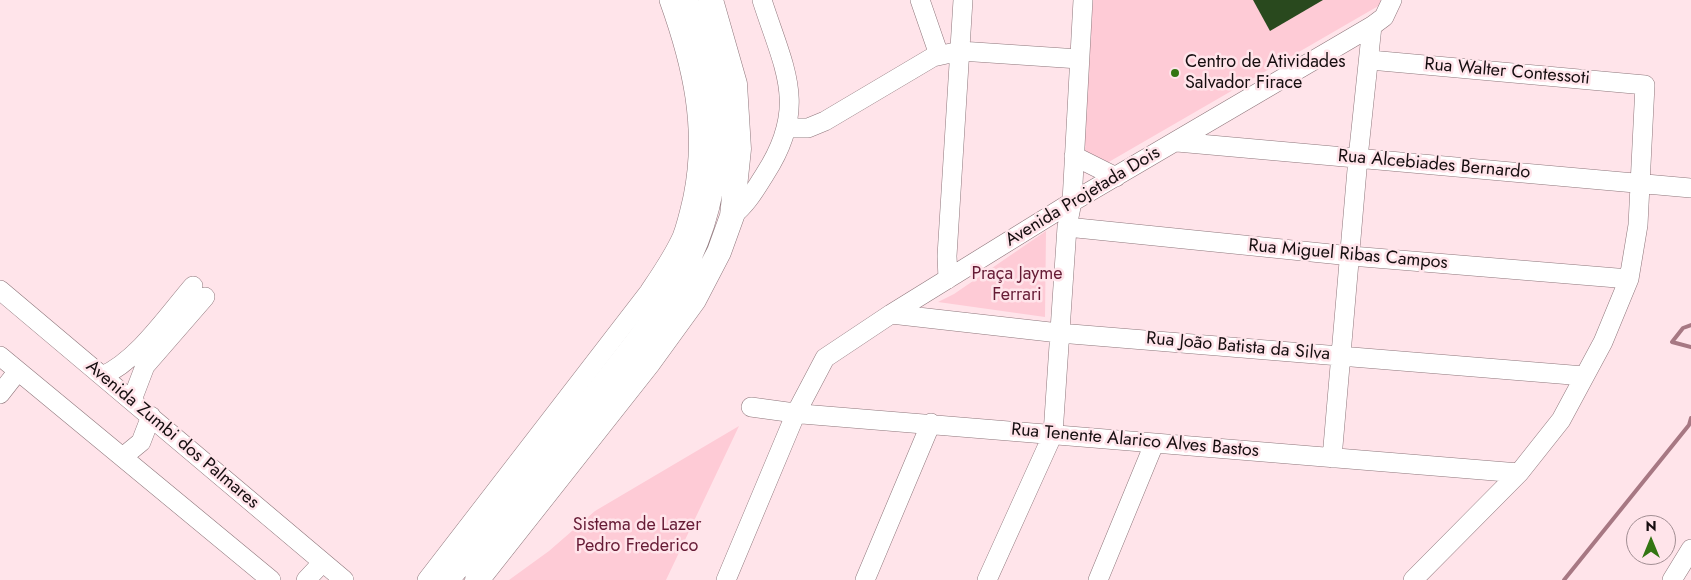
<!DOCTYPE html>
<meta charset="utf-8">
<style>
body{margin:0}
#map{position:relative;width:1691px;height:580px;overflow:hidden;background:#ffe4ea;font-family:Jost,sans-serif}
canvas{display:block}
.north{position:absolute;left:1626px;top:515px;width:50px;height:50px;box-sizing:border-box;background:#ffe4ea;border:1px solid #a28e93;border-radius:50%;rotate:0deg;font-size:14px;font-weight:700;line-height:20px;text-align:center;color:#160e10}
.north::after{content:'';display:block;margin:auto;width:18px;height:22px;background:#337512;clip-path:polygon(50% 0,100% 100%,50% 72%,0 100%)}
</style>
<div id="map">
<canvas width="1691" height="580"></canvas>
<div class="north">N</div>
</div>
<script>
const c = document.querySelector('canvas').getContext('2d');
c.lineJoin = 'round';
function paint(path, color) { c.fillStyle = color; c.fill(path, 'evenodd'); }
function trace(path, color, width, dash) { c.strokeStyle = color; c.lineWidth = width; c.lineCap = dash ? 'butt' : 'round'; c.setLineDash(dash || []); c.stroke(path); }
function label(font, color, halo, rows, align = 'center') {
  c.font = font + ' Jost,sans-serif'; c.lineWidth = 5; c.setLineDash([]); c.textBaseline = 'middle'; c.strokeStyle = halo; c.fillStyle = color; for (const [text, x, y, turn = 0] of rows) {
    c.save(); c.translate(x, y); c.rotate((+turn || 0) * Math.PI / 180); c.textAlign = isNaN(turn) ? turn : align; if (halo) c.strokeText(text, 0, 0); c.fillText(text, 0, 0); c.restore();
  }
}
const green = new Path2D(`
 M1093,0H1381L1380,5L1107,163L1088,158L1082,142Z
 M1046,231L1045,317L938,302L954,294Z
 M739,426L666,580H509L549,551L595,511Z`);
const stream = new Path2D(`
 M1691,325L1683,328L1672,342L1691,347
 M1564,580L1689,425L1691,418`);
const building = new Path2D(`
 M1253,0H1323L1270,31Z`);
const minor = new Path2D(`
 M920,0L939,55
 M1370,60L1645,85L1638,225L1629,279L1603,342L1561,420L1519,473L1413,580
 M788,128H808L825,121L933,57L960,51L1079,59
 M1177,142L1691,188
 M1074,156L1116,177
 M732,216C747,204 755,190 765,174C809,106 784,69 762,0
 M1067,227L1351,256L1629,279
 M948,279L947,256L963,0
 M0,290L344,580
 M891,314L1059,333L1584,376
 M0,356L271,580
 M102,376C137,361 168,315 193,286
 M0,394L18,371
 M132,400L145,366L205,297
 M751,407L802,414L1519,473
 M124,456L141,442L151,416
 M1332,458L1358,158L1372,26
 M306,580L322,563
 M427,580L649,292C661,274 673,257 682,237C687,224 690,210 693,197C707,128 692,64 669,0
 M726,580L796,413L825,358L891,314L1072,202L1372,26L1384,17L1392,0
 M865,580L931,423
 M987,580L1053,434L1067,227L1072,202L1083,0
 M1098,580L1154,444
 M1672,580L1691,549`);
const major = new Path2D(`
 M447,580C494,521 541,462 589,403C656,319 716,250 716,136C716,121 717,105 714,90C709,59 697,30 686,0
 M477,580L649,362L694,300L719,252L732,216L739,149L735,84L711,0`);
const markers = [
 [1175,73,5,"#337512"]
];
const poiNames = [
 ["Centro de Atividades",1185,63],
 ["Salvador Firace",1185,84]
];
const streetNames = [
 ["Rua Walter Contessoti",1507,72,5],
 ["Rua Alcebiades Bernardo",1434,165,5],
 ["Avenida Projetada Dois",1083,197,-31],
 ["Rua Miguel Ribas Campos",1348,255,5],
 ["Rua João Batista da Silva",1238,347,5],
 ["Avenida Zumbi dos Palmares",172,435,40],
 ["Rua Tenente Alarico Alves Bastos",1135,441,5]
];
const parkNames = [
 ["Praça Jayme",1017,275],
 ["Ferrari",1017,296],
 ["Sistema de Lazer",637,526],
 ["Pedro Frederico",637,547]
];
paint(green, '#fecbd6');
trace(stream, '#a77883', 4);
paint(building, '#29491e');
trace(minor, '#8e767b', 20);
trace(major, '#8e767b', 25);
trace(minor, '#fff', 19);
trace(major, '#fff', 24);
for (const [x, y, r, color] of markers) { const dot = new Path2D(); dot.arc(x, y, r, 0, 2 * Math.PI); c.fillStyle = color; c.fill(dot); trace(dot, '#ffe4ea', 2); }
label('18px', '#160e10', '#ffe4ea', poiNames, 'left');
label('18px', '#160e10', '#ffe4ea', streetNames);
label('18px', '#661b35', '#ffe4ea', parkNames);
</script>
